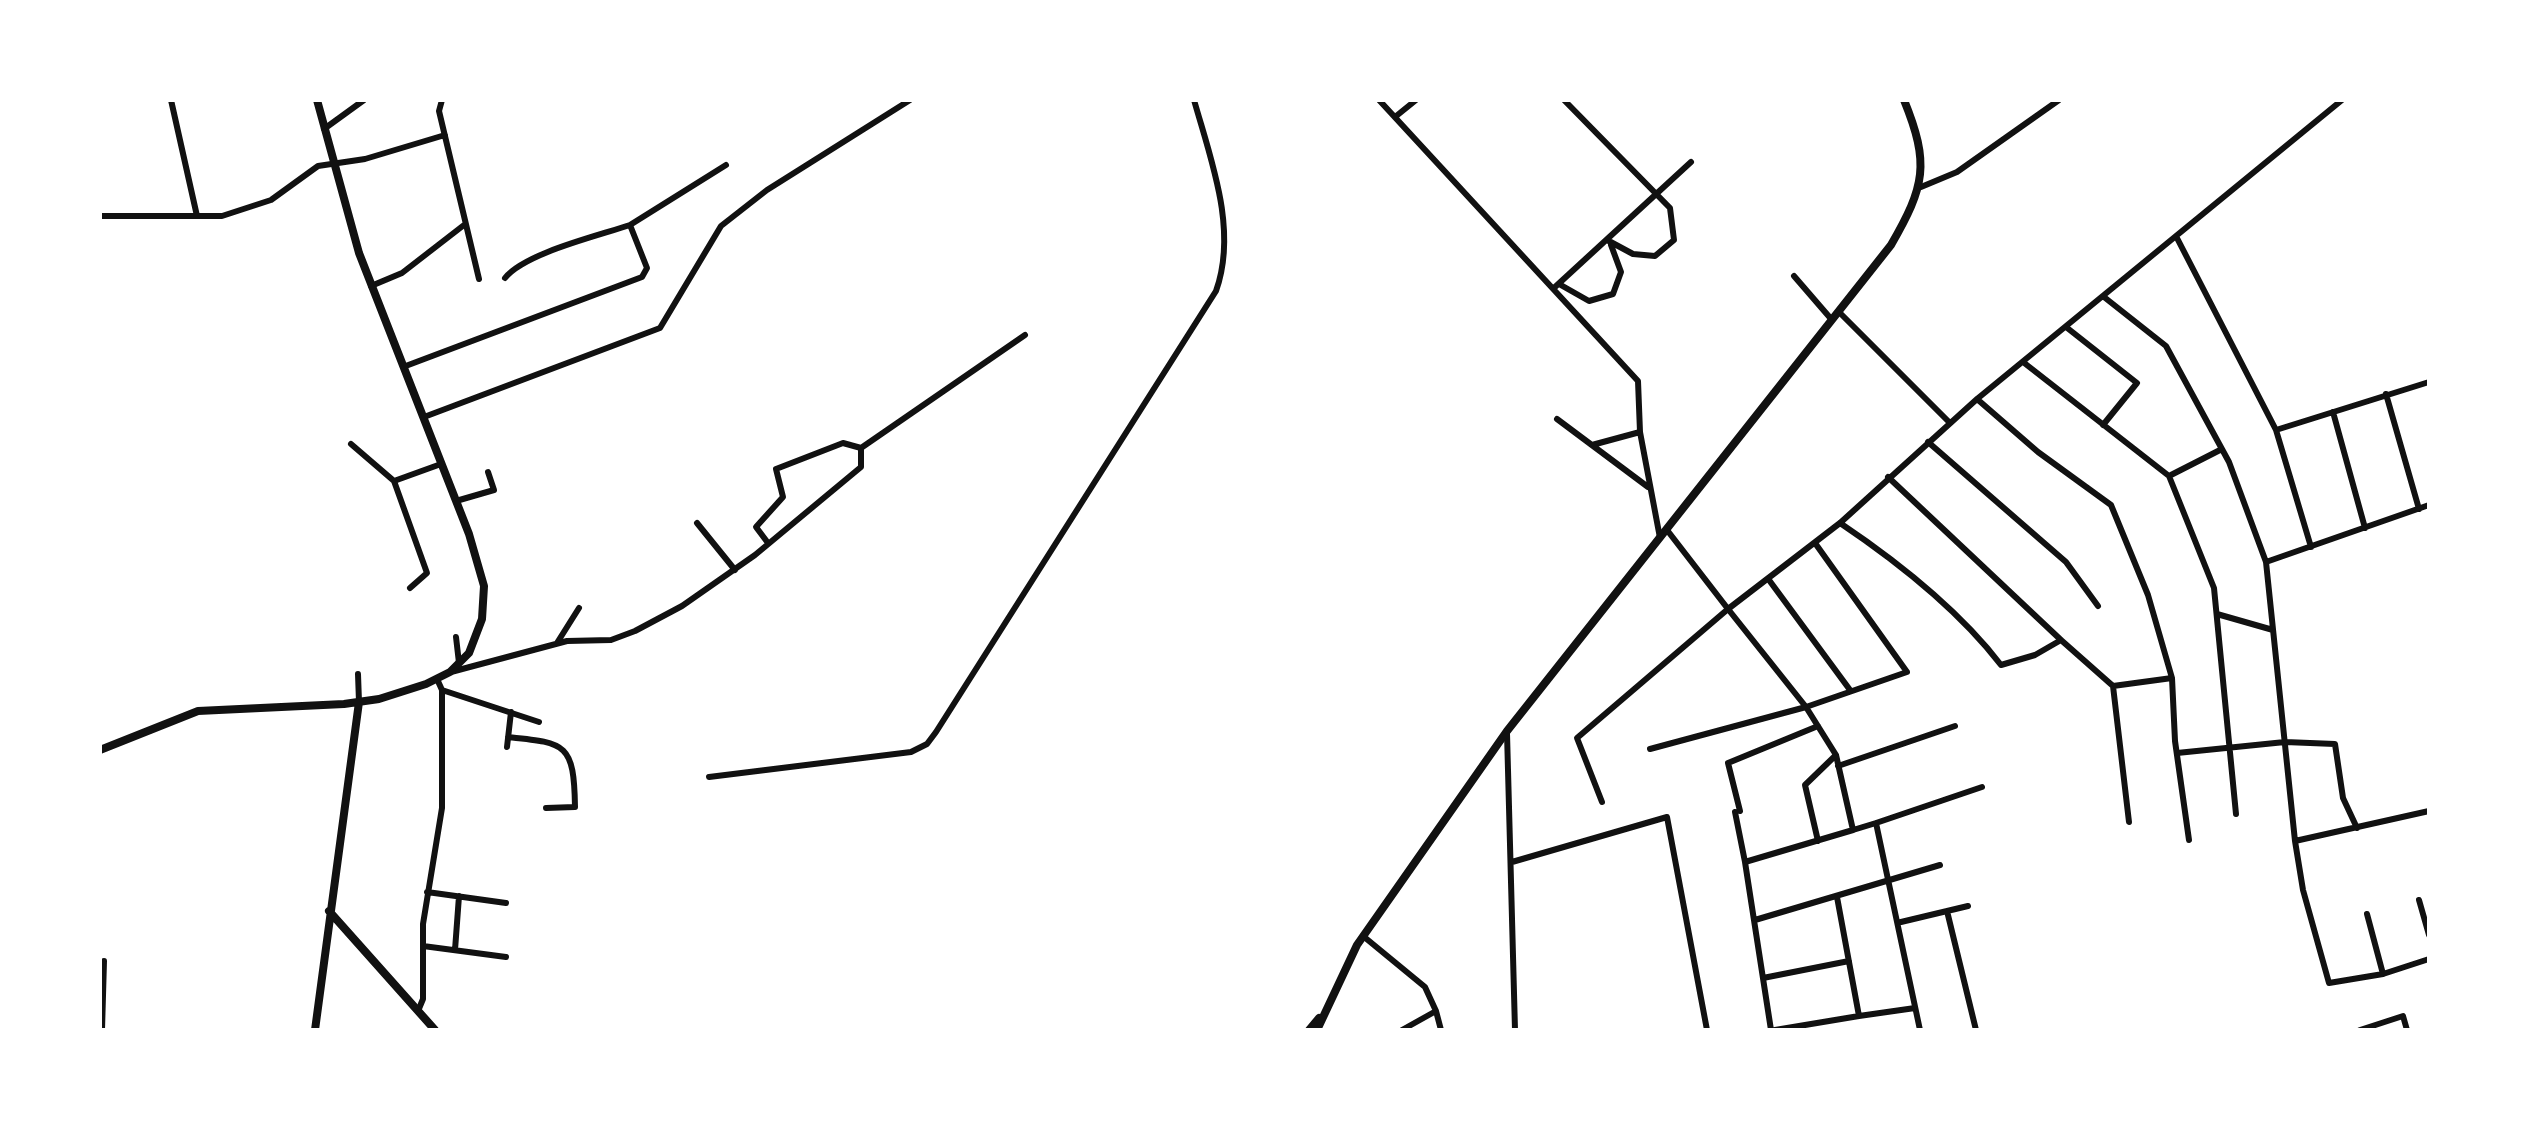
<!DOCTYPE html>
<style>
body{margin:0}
#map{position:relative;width:2529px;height:1130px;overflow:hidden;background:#fff;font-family:"Asap Condensed",sans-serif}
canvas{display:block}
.frame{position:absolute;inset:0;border:102px solid #fff;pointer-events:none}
</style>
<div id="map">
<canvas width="2529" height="1130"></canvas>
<div class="frame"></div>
</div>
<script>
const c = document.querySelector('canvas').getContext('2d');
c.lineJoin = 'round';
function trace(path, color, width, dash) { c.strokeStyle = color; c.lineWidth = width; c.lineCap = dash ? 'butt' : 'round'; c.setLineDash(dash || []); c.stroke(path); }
const minor = new Path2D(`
 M171,100L197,216
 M442,100L439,111L479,279
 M1379,100L1638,381L1640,432L1660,538
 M1564,100L1670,208L1674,240L1655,256L1633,254L1607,240
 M1395,117L1416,100
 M324,129L364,100
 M1921,187L1957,172L2059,100
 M100,216H222L271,200L318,166L365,159L445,135
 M2177,238L2276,430L2311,547
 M1794,276L1832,320
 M505,278C525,253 598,236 630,225
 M1559,284L1589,301L1613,294L1621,272L1611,245
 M371,286L402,273L464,225
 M1555,287L1691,162
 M2104,297L2166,346L2229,462L2266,562L2295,841L2303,890L2329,983L2383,974L2429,959
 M1839,312L1949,422
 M2066,327L2137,383L2103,425
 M2023,362L2169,476L2214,588L2236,814
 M403,367L642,277L647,268L630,225L726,165
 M2386,394L2419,509
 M1977,399L2342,100
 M2333,412L2365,528
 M424,417L660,328L721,226L767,190L910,100
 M1557,419L1648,487
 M2276,430L2429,382
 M1928,442L2066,562L2098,606
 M351,444L394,481L441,464
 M1592,445L1640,432
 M2169,476L2222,449
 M394,481L427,573L410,588
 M456,501L494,490L488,472
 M697,523L735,570
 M1840,523C1898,562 1958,609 2001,665L2035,655L2061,640L1888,477
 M768,543L756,527L783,497L776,469L843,443L861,448
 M2266,562L2429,505
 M1769,580L1850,690
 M2217,614L2273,630
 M456,637L459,663
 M2061,640L2113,686L2129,822
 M557,643L579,608
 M451,672L567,641L611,640L635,631L682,606L755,555L861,467V448L1025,335
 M358,674L359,702
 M2113,686L2172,678
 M442,690L539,722
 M1507,733L1515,1030
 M508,737C566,743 574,743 575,807L546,808
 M507,747L511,712
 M1650,749L1806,707L1907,672L1815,543
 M2177,753L2285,742L2335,744L2343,798L2357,828
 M1838,766L1955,726
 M709,777L911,752L927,744L936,732L1216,291C1238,230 1211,160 1194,100
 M1602,802L1577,738L1728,609L1667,530
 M1740,811L1728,763L1818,726
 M1735,812L1745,862
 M1876,823L1982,787
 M1818,841L1805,785L1836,755
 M2295,841L2429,811
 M1512,862L1667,817L1707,1030
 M427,892L506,903
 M2419,900L2429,935
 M1947,911L1976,1030
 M2367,914L2383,974
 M1755,920L1940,865
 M1901,922L1968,906
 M1363,936L1425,987L1436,1011
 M423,946L506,957
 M455,950L459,896
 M1763,978L1849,961
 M418,1011L423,999V924L442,808V690L437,679
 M1859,1016L1915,1008
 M102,1030L104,961
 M1402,1030L1436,1011L1441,1030
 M1771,1030L1745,862L1853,830
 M1775,1030L1859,1016L1837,897
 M1920,1030L1876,823L1853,830L1836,755L1806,707L1728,609L1840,523L1977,399L2038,452L2111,505L2148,595L2172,678L2175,741L2189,840
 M2360,1030L2403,1016L2407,1030`);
const tertiary = new Path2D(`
 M100,750L198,711L344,704L379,699L426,684L450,672L469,653L482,619L484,586L469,534L359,253L317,100
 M329,911L435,1030
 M315,1030L359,702
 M1309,1030L1319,1018
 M1317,1030L1357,945L1507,731L1891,245C1925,186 1930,164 1904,100`);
trace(minor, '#111', 6);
trace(tertiary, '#111', 8);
</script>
